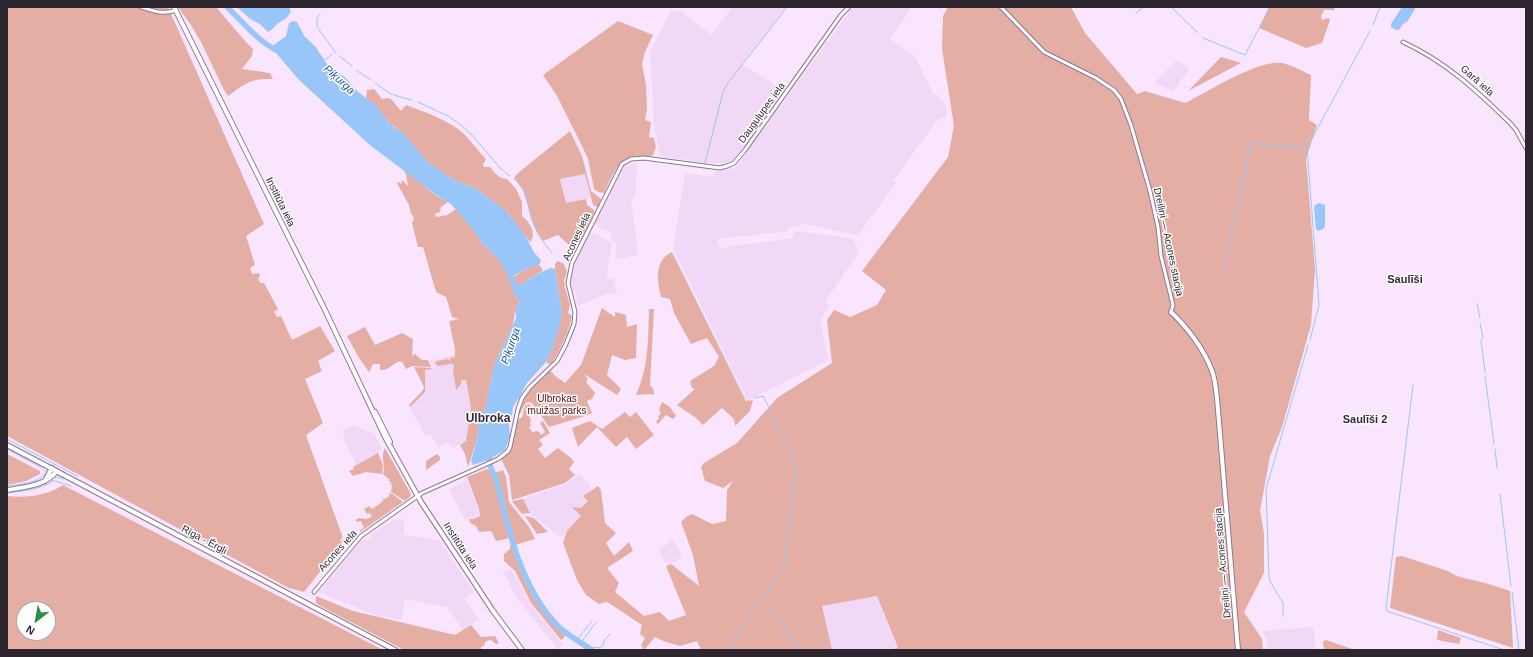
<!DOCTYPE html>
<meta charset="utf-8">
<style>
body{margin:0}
#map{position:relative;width:1533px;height:657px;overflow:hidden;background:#f9e5fe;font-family:Helvetica,sans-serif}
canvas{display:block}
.frame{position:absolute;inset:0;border:8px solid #2e262f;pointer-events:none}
.north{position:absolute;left:16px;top:601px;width:40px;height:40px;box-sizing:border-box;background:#fff;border:1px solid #aba8ac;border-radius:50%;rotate:211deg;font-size:11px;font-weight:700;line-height:16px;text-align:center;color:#2e262f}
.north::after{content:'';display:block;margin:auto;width:14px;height:18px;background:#299046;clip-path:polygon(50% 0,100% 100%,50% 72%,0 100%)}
</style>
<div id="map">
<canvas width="1533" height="657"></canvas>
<div class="frame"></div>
<div class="north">N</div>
</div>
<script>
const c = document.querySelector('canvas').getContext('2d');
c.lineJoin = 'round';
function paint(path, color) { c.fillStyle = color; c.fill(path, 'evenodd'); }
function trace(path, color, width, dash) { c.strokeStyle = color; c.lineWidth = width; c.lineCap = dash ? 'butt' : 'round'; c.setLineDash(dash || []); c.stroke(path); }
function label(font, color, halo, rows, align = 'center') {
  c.font = font + ' Helvetica,sans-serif'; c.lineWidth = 3; c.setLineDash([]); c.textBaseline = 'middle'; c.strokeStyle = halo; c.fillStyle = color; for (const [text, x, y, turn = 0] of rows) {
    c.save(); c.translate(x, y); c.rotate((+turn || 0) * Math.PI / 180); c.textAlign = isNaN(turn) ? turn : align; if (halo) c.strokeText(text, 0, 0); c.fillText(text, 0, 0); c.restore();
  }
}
const built = new Path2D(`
 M732,7H784L785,8L764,37L742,64L784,90L739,153L732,161L728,163H707L663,157L660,155L654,123L650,52L671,11H680L712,35Z
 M853,7H908L909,9L907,14L890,39L915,56L933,94H936L946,105L947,111L945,118H939L893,181L896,183L858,235L804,224L789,228L788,231L717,239L720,249L729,246L788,239L792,238L794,232H806L853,239L859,252L825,302L829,306L822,317L821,323L828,360L747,401L673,249L685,173L712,177L715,172L723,171L735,168Z
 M1177,60L1189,69L1174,91L1154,83Z
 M637,163L636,191L637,194L631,200L638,255L615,259L617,243L612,242L611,233L594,224L624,167Z
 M585,174L590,198L566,204L560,179Z
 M589,233H593L612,243L606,279L613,278L617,294L611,295V293L603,295L578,306L577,303V299L571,282L576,261Z
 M461,353L471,407L466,441L453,448L448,442L439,447L430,434L425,435L410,407L425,392V370L435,369L430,361Z
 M353,425L374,434L382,448L376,456L357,466L343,438L345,436L343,430Z
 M579,475L590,484L589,508L562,537L555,533L530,513L523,499L565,485Z
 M467,480L478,508L479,515L465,520L449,489Z
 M402,518L404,522V535L439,540L474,592L464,599L479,619L463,630L447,607L405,599L401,620L373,614L319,592L362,540H367L372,536L371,534L396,519L398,520Z
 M672,539L682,556L677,561L666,564L659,550Z
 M511,569L529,602L563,645L558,649L518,600L503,572Z
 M878,596L900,650H829L822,606Z
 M1313,627L1316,650H1267L1266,637L1263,633V631Z`);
const green = new Path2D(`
 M7,7H168L264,224L246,236L255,265L250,268L252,274L259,273L260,276L258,278L260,283H264L278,309L274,312L277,317L281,316L292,340L320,326L335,351L318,361L322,371L305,379L323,423L306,435L344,541L304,592L289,588L272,579L7,436Z
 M178,7H216L245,41L253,49L252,56L242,69L270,73L273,79C251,78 246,83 228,96L224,90L201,42L191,25Z
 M948,7H1071L1085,33L1137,94L1145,91L1185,103C1207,92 1259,59 1282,63C1292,65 1302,71 1311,75L1309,120L1317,125L1306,159L1315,269L1311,325L1282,427L1270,456L1260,511L1264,533V573L1244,612L1262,639L1263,650H892L898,647L877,596L822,606L832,650H701L697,641L680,646L663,641L655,637L644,650L641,645L645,638L640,634L642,625L609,603L606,602L599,604L586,595L577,580L563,543L567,531L581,516L572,507L581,508L588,501L583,496L598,486L601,490L605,523L616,533L606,543L614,556L629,542L633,551L607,568L619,583L615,592L644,616L660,612L669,621L686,615L666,566L671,564L699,586L693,555L681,522L686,517L692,514L712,524L726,521L727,490L733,481L723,488L705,481L701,467L704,463L737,443L777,398L832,363L827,320L834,310L850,317L877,305L886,290L862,271L948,157L954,126L942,49L943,16Z
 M1269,7H1334L1335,10H1324L1321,16L1322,20L1328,18L1330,20L1322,43L1306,48L1259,28Z
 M618,21L653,35L645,52L642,64L646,85L647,108L645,120L651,122L649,137L654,138L656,147L653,155C648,158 641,155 635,156C617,159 611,179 604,193L598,192L594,189L588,159L582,146L557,96L543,75Z
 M1221,57L1241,63L1188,91Z
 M374,89L382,99L388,98L391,99L401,111L406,105C425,112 448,120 463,133C471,141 478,151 486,159L483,165L484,167H490C495,173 499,179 507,179L516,189L522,202V216C530,222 537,234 530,242L506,211L475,188L450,178L428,162L397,128L391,125L376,106L366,98L367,90Z
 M570,131L582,156L591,191L601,199L598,207L593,205L585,174L560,179L566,203L586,199L587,205L594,210V213L580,242L574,249L571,247L558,235L543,241L534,226L523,190L514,178L518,173Z
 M403,169L438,197L448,202L441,207L440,212L435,214L436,217L447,215L456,209L470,226L486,248L497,257L512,278L526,269L539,265L543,270C535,277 519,283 514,291V294L520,302L515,310L513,325L494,366L486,405L478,427L477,439L468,467L465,454L460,445L466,441L471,408L466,380H461V384L457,389H456L453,371L454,364L452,365L451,362L450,364L438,366L435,363L437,361L448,359L451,361L450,358L455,357V349L449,321L459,319L452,317L446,297L436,292L423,247H418L412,223L414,219L412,214H411L409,205L398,185L397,181L401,184L402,180L408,186L406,174Z
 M672,252L746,401L753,400L750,411L735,426L734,419L722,408L703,425L696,418L677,405L695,389L692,388L690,381L714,366L719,357L707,338L691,344L674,313L670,299L661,297C657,281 654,260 672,252Z
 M558,261L564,264L567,272L564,280L565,288L570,304L568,313L572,316C569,333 560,349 552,363L549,364L546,362L553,348L562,313L555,269V264Z
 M602,308L615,317V312L626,315L627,327L637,324L636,358L625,360L612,355L607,375L621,389L617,395L584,374L588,379L586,382L595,393L592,399L587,401L592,413L582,417L549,427L532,403L529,402C521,404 524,412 518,415C523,395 535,384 550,370L554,375L565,383L581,365Z
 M649,309H654L650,386L653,388L654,395L650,394L636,395C649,365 648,341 649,309Z
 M365,327L375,345L402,333L413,339L412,356L415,354L422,360H428L431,367L412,366L406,369L403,363L400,361C392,364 389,371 380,370V364H373L369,372L359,358L347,336Z
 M414,367L432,368V369L425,370V392L410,407L409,405L423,390L424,387Z
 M662,402L670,407L676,416L673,419L666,415L658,424L656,422L659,418L658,417L661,413L659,410Z
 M529,404L538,414L535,416L532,412L525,408L531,420L530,423L531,426L529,427L532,432L538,431L541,435L545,432L540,423L543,421L550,433L539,440L543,445L538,449L545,458L558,448L571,458L574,462L569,469L575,475L565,483L512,500L509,475L501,459L505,456L511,448L518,420L522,417L525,406Z
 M625,412L630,417L636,412L654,435L636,449L627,437L616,447L597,427L578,447L572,428L590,421L602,429Z
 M385,448L411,494L410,497L405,501L391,492L392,485L389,484H391V482L388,481L390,480L383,474C386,465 380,456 385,448Z
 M378,453L383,465L382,474L366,472L353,476L349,471L354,469L353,467Z
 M7,454L40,471V474L26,481L7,485Z
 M437,454L440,457V460L426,470V461Z
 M487,469L489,470L495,480L510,537L506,539L496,541L491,531L479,532L476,526L470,523L469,519H473L480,516L479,509L467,477Z
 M503,470L506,477L509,502L529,527L535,539L515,545L498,478L495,473Z
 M63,485L383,650H7V496C27,498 46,496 63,485ZM24,609H48V633H24Z
 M387,493L390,494L391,493L403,502L360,532V530L364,528L361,521L357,522L355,520L359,518L366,519L372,517L370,513L367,514L364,509L369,506L372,509L382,502L380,501H383L384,500L381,498L385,499L388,497L383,496L388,497L390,495Z
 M523,499L530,513L522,514L512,501Z
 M525,516L534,518L548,532L537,534Z
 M513,544C525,579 539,609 565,636L564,638L561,640L531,603L515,571L504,561V554L510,549V545Z
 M1402,556L1448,571C1459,579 1472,579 1485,583C1493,585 1501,588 1510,591L1513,648L1390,608L1396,557Z
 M316,596L353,611L455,635L471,625L481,637L495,636L499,643L496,644L491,640L486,641L483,647L481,646V650H404L326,609L316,603Z
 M1438,630L1461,638L1459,644L1437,640Z
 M1326,640L1355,650H1324L1323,642Z`);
const water = new Path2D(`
 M237,7H289L291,11C288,19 282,20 276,25C273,28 272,30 268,32L261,25L249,18Z
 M1402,7H1416L1407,22L1403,24L1399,30H1396L1391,27V24Z
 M293,21L297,22L305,37L315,46L329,67L345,77L357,91L376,106L391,125L402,132L428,162L450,178L475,188L506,211L525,235L535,254L541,260L539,265L526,269L510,278L497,257L486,248L470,226L451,204L439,197L371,146L299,80L271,47L286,36L289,23Z
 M1319,203L1325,205V226L1323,229L1318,231L1316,229L1314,207L1315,205Z
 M551,268L555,269L562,313L559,328L553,348L546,362L527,383L519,398L513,407L512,414L509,423L510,436L505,450L488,460L473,465L471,461L477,439L478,427L486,405L494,366L513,325L516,318L515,310L520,302L514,294L511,283L514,281L517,286C529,280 539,272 551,268Z`);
const stream = new Path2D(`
 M1171,7L1198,33
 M1136,13L1144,7
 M320,14L317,18V27L336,53
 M1373,25L1380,7
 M1203,38L1245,55L1270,7
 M339,56L352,66
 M325,60L332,54
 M356,70L371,80
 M375,83L391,94L411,100
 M418,102L448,116L461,125L472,135L500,168L510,176
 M1246,143L1307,148
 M705,163L723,92L727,84L764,37L787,7
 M515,179C529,189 527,206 532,220C536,232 544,244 552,253
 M1224,266L1251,143
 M1477,304L1480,318
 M1480,323L1483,338L1481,340L1485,372
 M1310,340L1319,305L1307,148L1370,31
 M1485,376L1494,444
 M1413,385L1386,608L1387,611L1504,650
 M542,410L554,390
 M547,420L560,412L583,394
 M7,439L77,476
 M7,449L42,468
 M1495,449L1497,468
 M44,470L46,472
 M55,478L57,477L64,479
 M52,480L71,486
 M7,486C19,484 37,484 45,474
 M7,493C23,491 39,490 53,481
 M1500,494L1511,586
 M1512,592L1519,650
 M768,606L802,650
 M1283,616V603L1271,583L1269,578L1266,489L1308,345
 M577,640L592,621
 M581,643L596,622
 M591,649L595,647L600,648L603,646L604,641L610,634
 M730,650L741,628L782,572L785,564L796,468L793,455L763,396L755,398`);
const river = new Path2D(`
 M227,7C242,21 258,41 276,50
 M509,271L511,278L517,288
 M490,453C488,463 491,470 496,478C508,528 520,586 557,625C567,635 580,642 592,650`);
const minor = new Path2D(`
 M141,7C153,11 164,15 176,10
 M1001,7L1044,52L1096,78L1114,90L1121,99L1131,125L1150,191L1158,227L1161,256L1173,305L1171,312
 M1403,42C1446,62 1476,90 1510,123L1516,130L1526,148
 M314,592L361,536L422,493L498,459L508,451L510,447L518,409L522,398L530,387L557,361L566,344L574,324L575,312L568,283L572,263L622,164L631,159L644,158L720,168L727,166L734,163L745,150L841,15L849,7`);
const major = new Path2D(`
 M174,7L325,310L385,437L421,502L493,611L522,650
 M1171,312C1187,327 1204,349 1212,371C1215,379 1216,389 1217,398L1238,650
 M375,412L390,442
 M7,445L395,650
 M45,481L52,468
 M7,490C25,487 45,486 57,471`);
const streetNames = [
 ["Garā iela",1477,81,42],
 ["Dauguļupes iela",762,113,-54],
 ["Institūta iela",280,202,64],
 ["Acones iela",577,237,-65],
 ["Dreiliņi — Acones stacija",1168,242,78],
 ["Rīga - Ērgļi",204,540,28],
 ["Institūta iela",460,546,57],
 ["Acones iela",338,551,-48],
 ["Dreiliņi — Acones stacija",1223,563,-95]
];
const parkNames = [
 ["Ulbrokas",557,399],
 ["muižas parks",557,411]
];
const waterNames = [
 ["Piķurga",339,80,42],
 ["Piķurga",511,346,-71]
];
const neighbourhoodNames = [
 ["Saulīši",1405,280],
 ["Saulīši 2",1365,420]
];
const quarterNames = [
 ["Ulbroka",488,419]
];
paint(built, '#f1d8f6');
paint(green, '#e5aea5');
paint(water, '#99c6f8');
trace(stream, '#99c6f8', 1);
trace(river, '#99c6f8', 5.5);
trace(minor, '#8a788e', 5);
trace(major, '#8a788e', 6);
trace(minor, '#fff', 3);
trace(major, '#fff', 4);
label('10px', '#2e262f', '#fff', streetNames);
label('10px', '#580b07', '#fff', parkNames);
label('italic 11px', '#1d558e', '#fff', waterNames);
label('bold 11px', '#352638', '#fff', neighbourhoodNames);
label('bold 12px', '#352638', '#fff', quarterNames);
</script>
